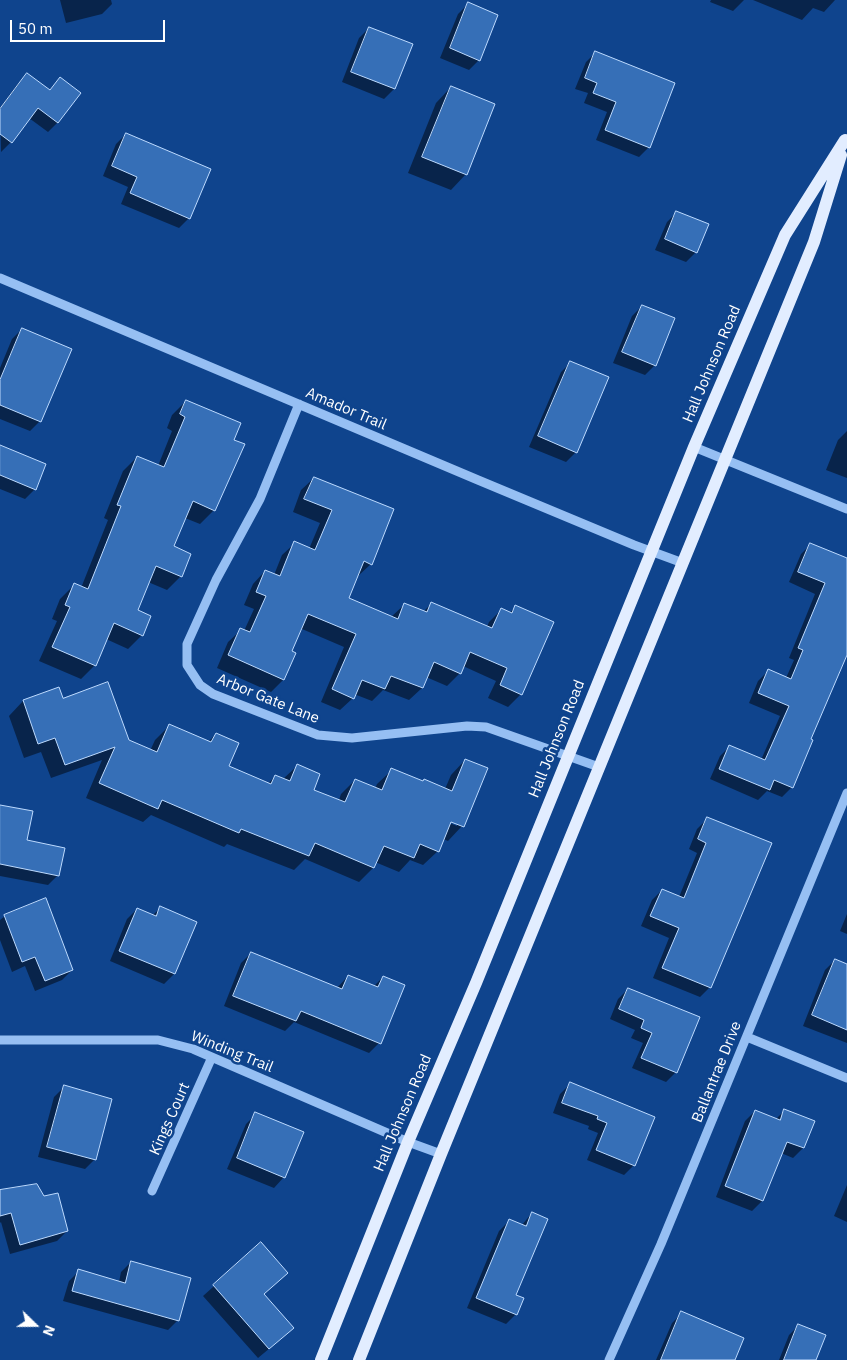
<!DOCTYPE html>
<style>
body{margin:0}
#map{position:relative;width:847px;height:1360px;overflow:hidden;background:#0f448d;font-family:"IBM Plex Sans",sans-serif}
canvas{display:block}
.north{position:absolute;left:10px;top:1300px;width:50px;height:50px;-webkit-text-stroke:4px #0f448d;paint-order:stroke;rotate:112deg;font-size:14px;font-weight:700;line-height:20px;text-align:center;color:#fff}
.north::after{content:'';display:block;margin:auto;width:18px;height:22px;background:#fff;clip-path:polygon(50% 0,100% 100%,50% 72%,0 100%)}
.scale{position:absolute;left:10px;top:20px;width:155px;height:22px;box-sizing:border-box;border:2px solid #fff;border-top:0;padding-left:6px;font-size:15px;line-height:18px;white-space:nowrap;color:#fff;-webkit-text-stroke:4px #0f448d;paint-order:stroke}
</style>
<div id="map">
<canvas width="847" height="1360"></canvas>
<div class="north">N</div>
<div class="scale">50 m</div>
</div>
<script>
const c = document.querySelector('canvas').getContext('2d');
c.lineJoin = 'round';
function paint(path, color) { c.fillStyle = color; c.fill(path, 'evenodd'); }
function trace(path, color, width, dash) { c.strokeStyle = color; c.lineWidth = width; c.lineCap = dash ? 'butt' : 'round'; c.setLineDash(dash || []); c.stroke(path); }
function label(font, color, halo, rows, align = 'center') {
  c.font = font + ' "IBM Plex Sans",sans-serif'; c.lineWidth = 5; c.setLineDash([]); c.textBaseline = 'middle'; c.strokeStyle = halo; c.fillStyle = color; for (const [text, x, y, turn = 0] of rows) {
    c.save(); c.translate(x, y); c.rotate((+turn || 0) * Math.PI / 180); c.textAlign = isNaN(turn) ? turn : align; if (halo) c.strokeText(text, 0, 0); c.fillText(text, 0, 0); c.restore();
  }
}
const shadow = new Path2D(`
 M60,0H111L112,4L102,14L66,23Z
 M711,0H744L733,11L710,2Z
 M753,0H835L824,12L813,8L802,20Z
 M468,4L479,60L469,70L440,58L458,14Z
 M369,28L411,45L394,89L384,99L342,82L359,38Z
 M596,52L649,147L639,157L596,140L607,112L584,103L588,93L575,89L586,62Z
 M27,75L49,91L60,78L58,122L48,132L29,118L11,142L1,152L0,108L17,85Z
 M451,87L466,174L451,190L408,173L436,103Z
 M126,134L189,218L179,228L121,204L128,187L103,176L116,144Z
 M677,212L696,252L686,262L655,250L667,222Z
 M642,306L655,365L645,375L613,363L632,316Z
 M22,329L40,421L30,431L0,419V368L12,339Z
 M571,362L576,452L566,462L529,447L561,372Z
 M186,401L233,440L214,510L200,524L185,518L172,547L181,576L167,590L148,582L137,611L142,635L128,649L106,639L95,665L81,679L39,661L57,621L52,619L60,599L74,585L81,588L108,520L104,518L123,471L137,457L158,466L172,431L167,428L172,415Z
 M847,431V478L826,470L838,440Z
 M0,446L35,489L25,499L0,489Z
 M314,478L371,564L358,576H357L347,599L391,617L405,604L423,612L431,604L487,627L489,622L501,610L509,613L516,607L521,694L508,707L488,698L496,681L463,666L460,673L447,686L426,677L422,688L409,700L383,690L372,701L354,694L353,698L340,710L321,702L344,647L302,629L290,652L283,680L271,692L217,668L228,642L241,630L244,631L254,609L244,605L253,584L265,571L274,575L282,555L295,543L309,549L320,523L293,512L301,490Z
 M811,544L847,560V652L809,740L792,787L782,797L767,791L758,800L710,779L720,756L730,746L761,760L780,716L749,703L758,681L768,671L786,678L794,660L789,658L815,594L789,582L801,554Z
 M58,689L62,700L128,741L150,751L155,740L169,726L208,742L216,734L227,767L268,784L275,776L283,779L297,766L312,790L339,800L341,794L355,780L375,789L377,784L392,770L445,789L451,775L465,760L486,769L462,826L448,841L443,839L438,851L423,865L410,860L399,872L375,862L373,868L359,882L305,859L294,870L227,844L224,847L151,815L143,822L86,798L102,760L51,778L41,752L24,758L9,716L23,701ZM445,818L457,823V826L444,821Z
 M0,806L26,841L58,875L48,885L0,876Z
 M708,818L710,987L700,997L653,978L669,938L641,926L652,900L662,890L679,897L697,853L689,849L697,829Z
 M160,908L195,923L174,974L164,984L110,961L127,919L137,909L152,916Z
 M847,914V934L840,931Z
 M5,916L72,970L62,980L35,991L25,966L12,972L0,940V920Z
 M251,953L337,988L348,976L373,987L383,977L379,1043L369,1053L294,1022L285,1031L224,1006L241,963Z
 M835,960L847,965V1043L803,1026L825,970Z
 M628,989L676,1072L666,1082L632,1068L643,1043L631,1038L635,1030L610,1019L618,999Z
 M570,1084L653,1117L634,1165L624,1175L587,1160L598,1133L588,1129L589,1126L553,1113L560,1094Z
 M64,1087L95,1159L85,1169L38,1157L54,1097Z
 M785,1110L813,1122L803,1148L793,1158L781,1153L762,1201L752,1211L716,1197L745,1121L755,1111L776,1119Z
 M256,1114L284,1177L274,1188L227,1169L246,1124Z
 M847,1185V1222L834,1216Z
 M0,1192L67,1231L57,1241L10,1254L1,1222L0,1223Z
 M532,1213L515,1296L516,1314L506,1324L467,1308L499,1231L509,1221L521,1226Z
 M261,1244L263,1294L282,1338L258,1358L203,1296Z
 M131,1262L178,1320L168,1330L63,1301L69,1281L79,1271L119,1282L121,1272Z
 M682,1313L733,1360H656L672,1323Z
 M799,1325L814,1360H779L789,1335Z`);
const building = new Path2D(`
 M468,2L498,15L480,61L450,48Z
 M369,27L413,44L395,89L351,72Z
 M595,51L675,83L650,148L605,130L616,102L593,93L597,83L585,78Z
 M27,73L50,90L60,77L81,93L58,123L38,108L12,143L0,134V109Z
 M451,86L495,104L467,175L422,157Z
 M126,133L211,169L190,219L130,193L137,177L112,166Z
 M676,211L709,224L697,253L665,239Z
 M642,305L675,318L656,366L622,352Z
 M22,328L72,349L41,422L0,405V380Z
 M570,361L609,377L577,453L538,436Z
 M186,400L241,423L234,440L245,444L215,511L193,501L174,546L191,554L182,577L156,566L138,610L151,616L143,636L114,623L96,666L52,647L70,607L65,605L74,583L88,589L121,506L117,505L137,456L164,467L185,417L180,414Z
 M0,445L46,464L36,490L0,475Z
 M314,477L394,509L372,565L364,561L349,598L398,619L404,603L427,612L431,602L492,628L501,608L512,613L515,605L554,622L522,695L500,685L507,668L470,652L461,674L434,662L423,688L391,676L385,689L362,680L354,699L332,689L356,634L308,614L292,651L296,653L284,680L228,655L240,628L250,632L266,596L256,592L265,570L280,576L294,541L315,550L332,510L304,499Z
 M810,543L847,558V655L811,739L813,740L793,788L774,780L770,790L719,769L729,745L765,760L789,706L758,693L768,669L791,679L803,650L798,648L825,583L798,572Z
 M108,682L129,740L157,752L169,724L211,742L216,733L239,743L229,766L271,784L275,775L290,781L297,764L320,774L314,790L345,802L355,779L382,790L391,768L423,781L424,779L452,791L465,759L488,768L464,827L451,822L439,852L420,844L414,858L384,846L374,868L315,843L309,856L241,829L239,833L162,800L158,809L99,783L115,747L65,765L55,738L38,744L23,700L59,687L63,698Z
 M0,805L33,811L27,840L65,848L59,876L0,864Z
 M707,817L772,843L711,988L662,968L679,928L650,916L662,889L684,898L706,843L698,839Z
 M46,898L73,970L45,981L35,957L22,962L4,915Z
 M160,906L197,922L175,974L119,951L137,908L156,916Z
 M251,952L342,989L348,975L378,987L383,976L405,985L381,1044L301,1011L296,1021L233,996Z
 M835,959L847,964V1030L812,1015Z
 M628,988L700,1017L677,1073L641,1058L652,1033L641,1028L644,1020L619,1009Z
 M570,1082L655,1117L635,1166L596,1150L607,1123L597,1119L598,1116L562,1103Z
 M64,1085L112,1099L96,1160L47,1147Z
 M784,1109L815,1121L804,1148L787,1142L763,1201L725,1186L755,1110L780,1120Z
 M255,1112L304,1132L285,1178L237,1158Z
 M37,1184L44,1196L58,1193L68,1231L20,1245L11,1213L0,1216V1190Z
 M532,1212L548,1219L516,1295L524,1298L517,1315L476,1298L509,1219L526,1226Z
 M261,1242L288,1273L264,1294L294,1328L269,1349L213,1285Z
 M131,1261L191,1278L179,1321L72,1291L78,1269L125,1283Z
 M681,1311L744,1338L735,1360H661Z
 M798,1324L826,1335L816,1360H784Z`);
const minor = new Path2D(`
 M0,278L478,480L634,545L683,563
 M299,404L260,499L216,580L187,644V665L200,685L213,694L318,735L352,738L467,726L486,727L599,767
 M694,447L847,509
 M747,1037L847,1078
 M0,1040H158L193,1049L408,1142L441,1154
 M152,1191L212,1057
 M609,1360L661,1244L847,793`);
const major = new Path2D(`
 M321,1360L408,1142L476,983L694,447L785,235L845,140
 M359,1360L441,1154L814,242L841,155`);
const streetNames = [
 ["Hall Johnson Road",712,364,-67],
 ["Amador Trail",346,409,23],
 ["Arbor Gate Lane",268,699,22],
 ["Hall Johnson Road",557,739,-68],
 ["Winding Trail",232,1052,22],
 ["Ballantrae Drive",717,1072,-68],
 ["Hall Johnson Road",403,1113,-67],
 ["Kings Court",170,1119,-66]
];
paint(shadow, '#0007');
paint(building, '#366fb7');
trace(building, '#bddafe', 1);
trace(minor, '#96bff3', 9);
trace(major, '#e2edff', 12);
label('15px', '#fff', '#0f448d', streetNames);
</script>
